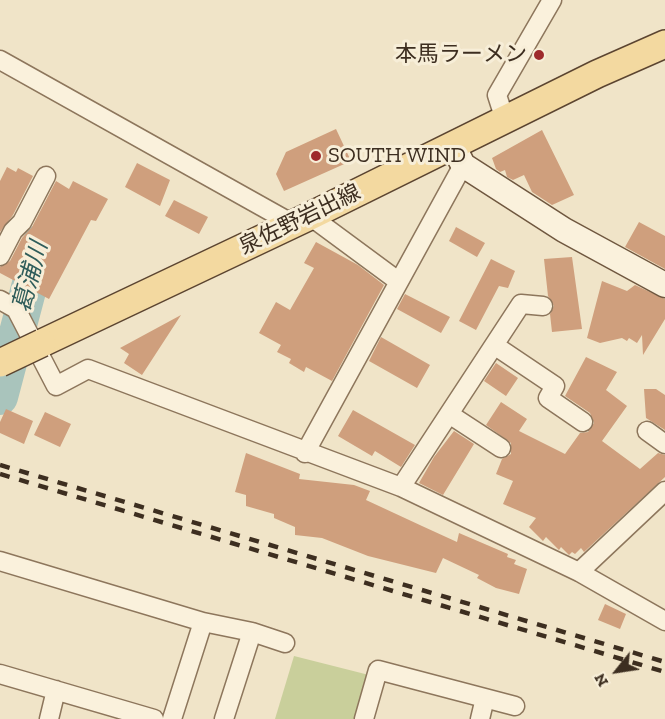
<!DOCTYPE html>
<meta charset="utf-8">
<style>
body{margin:0}
#map{position:relative;width:665px;height:719px;overflow:hidden;background:#f0e4c8;font-family:"Zilla Slab",serif}
canvas{display:block}
.north{position:absolute;left:587px;top:641px;width:60px;height:60px;-webkit-text-stroke:4px #f7eed8;paint-order:stroke;rotate:240deg;font-size:16px;font-weight:700;line-height:24px;text-align:center;color:#3d2e20}
.north::after{content:'';display:block;margin:auto;width:21px;height:27px;background:#3d2e20;clip-path:polygon(50% 0,100% 100%,50% 72%,0 100%)}
</style>
<div id="map">
<canvas width="665" height="719"></canvas>
<div class="north">N</div>
</div>
<script>
const c = document.querySelector('canvas').getContext('2d');
c.lineJoin = 'round';
function paint(path, color) { c.fillStyle = color; c.fill(path, 'evenodd'); }
function trace(path, color, width, dash) { c.strokeStyle = color; c.lineWidth = width; c.lineCap = dash ? 'butt' : 'round'; c.setLineDash(dash || []); c.stroke(path); }
function label(font, color, halo, rows, align = 'center') {
  c.font = font + ' "Zilla Slab","Noto Sans JP",serif'; c.lineWidth = 6; c.setLineDash([]); c.textBaseline = 'middle'; c.strokeStyle = halo; c.fillStyle = color; for (const [text, x, y, turn = 0] of rows) {
    c.save(); c.translate(x, y); c.rotate((+turn || 0) * Math.PI / 180); c.textAlign = isNaN(turn) ? turn : align; if (halo) c.strokeText(text, 0, 0); c.fillText(text, 0, 0); c.restore();
  }
}
const green = new Path2D(`
 M294,656L373,676L361,719H275Z`);
const river = new Path2D(`
 M0,397L41,242`);
const building = new Path2D(`
 M336,129L351,161L284,191L276,174L286,152Z
 M542,130L574,195L552,205L532,192L524,175L513,180L507,177L505,170L500,172L496,169L492,158Z
 M137,163L170,180L160,206L125,187Z
 M7,167L16,172L18,168L33,176L13,215L0,232V181Z
 M56,181L69,189L73,181L108,199L96,221L91,220L49,299L0,273V267L10,261L22,238L32,227Z
 M174,200L208,217L199,234L165,216Z
 M639,222L665,236V269L625,247Z
 M456,227L485,243L477,257L449,241Z
 M316,242L358,265L384,285L332,381L306,367L304,372L289,363L291,359L277,352L281,345L259,333L276,302L290,310L314,268L304,263Z
 M572,257L582,329L552,332L550,314L554,306L548,296L544,259Z
 M491,259L515,271L508,288L499,286L476,330L459,321Z
 M602,281L627,291L635,285L665,299V319L643,355L642,335L637,343L629,338L627,341L622,338L600,343L587,338Z
 M405,294L450,317L441,333L397,309Z
 M181,315L142,375L124,363L129,354L120,348Z
 M381,337L430,365L417,388L369,361Z
 M586,357L617,372L606,390L627,406L602,441L640,469L658,453L665,455V477L584,552L581,548L575,554L572,552L569,555L561,547L559,550L546,537L543,541L529,527L536,518L503,504L513,481L496,474L502,459L511,454V443L486,425L501,402L527,419L519,431L565,454L580,433L588,432L594,423L590,413L565,396Z
 M496,363L518,378L506,396L484,381Z
 M644,389H656L665,395V430L646,418Z
 M6,409L33,421L24,444L0,433V422Z
 M353,410L415,445L401,467L375,451L372,456L338,436Z
 M45,412L71,424L60,447L34,435Z
 M454,431L474,444L443,495L419,483L434,457Z
 M246,453L300,474L299,479L354,485L370,491L366,500L422,526L457,542L459,533L508,554L507,557L516,560L514,564L527,569L519,594L496,588L477,578L479,575L443,558L436,573L368,556L322,538L295,535V527L274,518V514L246,506V495L235,492Z
 M605,604L626,614L620,629L598,620Z`);
const street = new Path2D(`
 M0,60L293,224
 M505,120L497,95L552,0
 M310,216L398,281
 M0,256L13,231L22,222L46,176
 M0,300L16,309L56,386L88,369L401,487L579,572L665,621
 M494,345L555,386L548,398L583,422
 M449,414L501,448
 M647,431L665,444
 M305,453L463,165
 M401,487L521,304L543,306
 M0,561L203,622
 M579,572L665,491
 M0,674L154,719
 M49,719L56,690
 M172,719L203,622L252,632L285,643
 M224,719L252,632
 M364,719L378,670L515,706
 M480,719L485,698`);
const secondary = new Path2D(`
 M453,145L463,165L564,230L665,285`);
const primary = new Path2D(`
 M42,343L310,216L597,74L665,44`);
const rail = new Path2D(`
 M0,465L665,662
 M0,474L665,672`);
const primaryBridge = new Path2D(`
 M0,363L42,343`);
const markers = [
 [539,55,6,"#9e2a2b"],
 [316,156,6,"#9e2a2b"]
];
const poiNames = [
 ["本馬ラーメン",527,55],
 ["SOUTH WIND",328,156,"left"]
];
const streetNames = [
 ["泉佐野岩出線",300,220,-26]
];
const waterNames = [
 ["葛浦川",31,277,-75]
];
paint(green, '#c9cf9b');
trace(river, '#a9c4bc', 36);
paint(building, '#cf9f7d');
trace(street, '#8d765c', 21);
trace(secondary, '#6f573f', 27);
trace(primary, '#5b4430', 30);
trace(street, '#faf1dc', 18);
trace(secondary, '#faf1dc', 24);
trace(primary, '#f3d9a0', 27);
trace(rail, '#3d2e20', 4.5, [10, 10]);
trace(primaryBridge, '#5b4430', 30, []);
trace(primaryBridge, '#f3d9a0', 27);
for (const [x, y, r, color] of markers) { const dot = new Path2D(); dot.arc(x, y, r, 0, 2 * Math.PI); c.fillStyle = color; c.fill(dot); trace(dot, '#f7eed8', 2); }
label('22px', '#3d2e20', '#f7eed8', poiNames, 'right');
label('22px', '#3d2e20', '#f7eed8', streetNames);
label('italic 24px', '#2f5d5a', '#f7eed8', waterNames);
</script>
